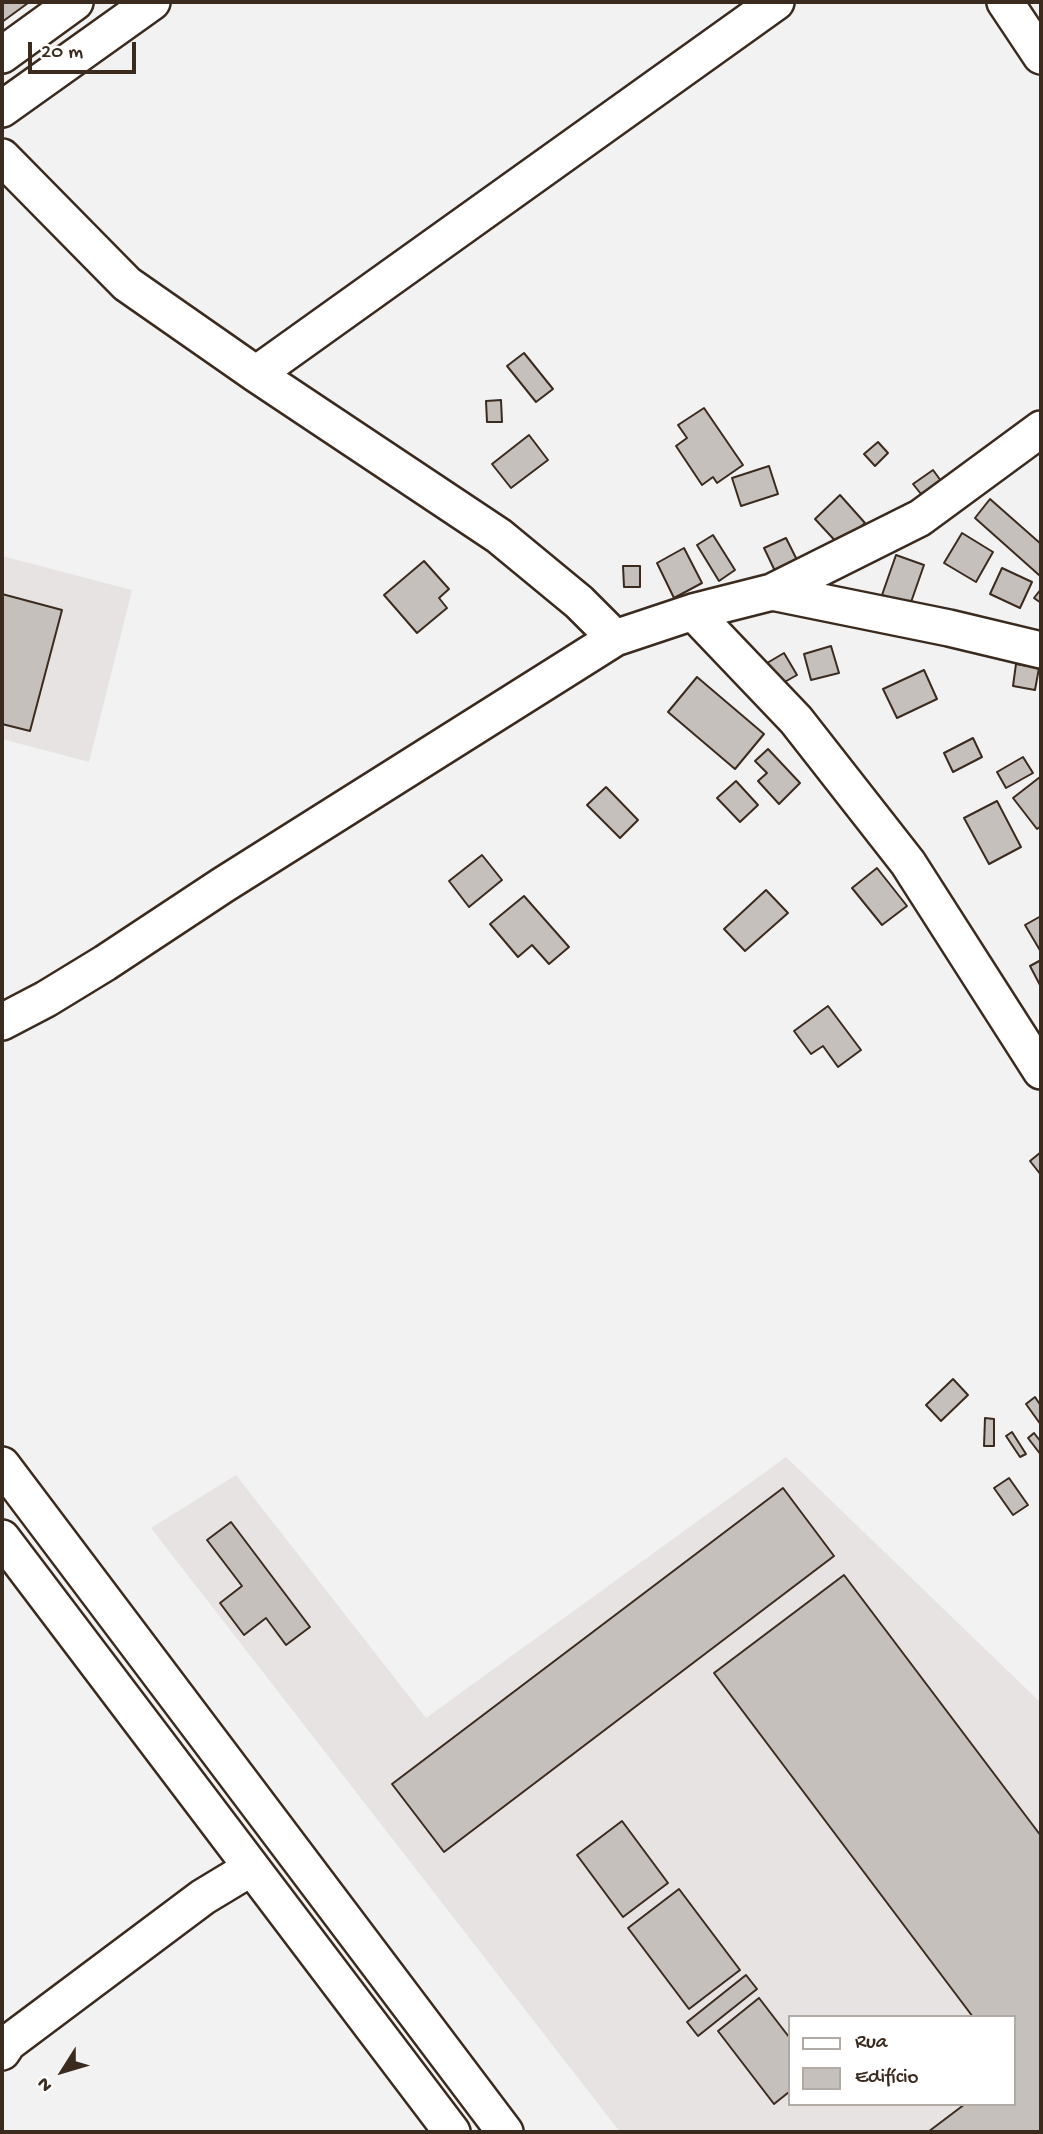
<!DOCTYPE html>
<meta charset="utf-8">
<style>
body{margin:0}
#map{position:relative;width:1043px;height:2134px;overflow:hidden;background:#f3f2f2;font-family:"Gochi Hand",sans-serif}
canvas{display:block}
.frame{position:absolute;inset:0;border:4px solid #3b2a1e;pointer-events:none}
.legend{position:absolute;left:788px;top:2015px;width:228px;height:91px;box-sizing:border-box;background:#fff;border:2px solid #b1aaa5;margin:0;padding:9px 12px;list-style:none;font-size:21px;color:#3b2a1e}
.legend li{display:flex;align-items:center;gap:14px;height:35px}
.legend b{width:35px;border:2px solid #b1aaa5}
.north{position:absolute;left:28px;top:2036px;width:70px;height:70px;-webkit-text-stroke:5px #fff;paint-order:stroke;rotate:233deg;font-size:19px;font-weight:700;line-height:28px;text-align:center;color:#3b2a1e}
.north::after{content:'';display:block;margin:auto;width:24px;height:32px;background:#3b2a1e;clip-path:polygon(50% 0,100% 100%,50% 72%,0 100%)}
.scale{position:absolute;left:28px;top:42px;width:108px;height:32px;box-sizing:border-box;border:4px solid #3b2a1e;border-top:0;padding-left:9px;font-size:21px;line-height:24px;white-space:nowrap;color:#3b2a1e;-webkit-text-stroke:5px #fff;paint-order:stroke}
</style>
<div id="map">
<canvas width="1043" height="2134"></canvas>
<div class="frame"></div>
<ul class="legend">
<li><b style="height:9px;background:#fff"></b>Rua</li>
<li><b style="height:19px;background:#c6c0bd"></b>Edifício</li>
</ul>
<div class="north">N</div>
<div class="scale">20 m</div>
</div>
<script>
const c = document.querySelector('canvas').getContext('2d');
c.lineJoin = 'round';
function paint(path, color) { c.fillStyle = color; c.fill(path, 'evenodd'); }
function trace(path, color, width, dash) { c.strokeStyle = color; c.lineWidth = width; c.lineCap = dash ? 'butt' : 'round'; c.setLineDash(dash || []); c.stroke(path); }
const built = new Path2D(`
 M2,556L132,590L89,762L2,739Z
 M786,1457L1041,1703V2132H620L151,1528L236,1475L426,1718ZM789,2017H1013V2104H789Z`);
const building = new Path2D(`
 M2,2H27L28,3L2,22Z
 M524,353L553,389L536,402L507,366Z
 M501,400L502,422H487L486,401Z
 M704,408L743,465L717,483L713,477L702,485L676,446L687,438L678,425Z
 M529,435L548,460L511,488L492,464Z
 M878,442L888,453L875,466L864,454Z
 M769,466L778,494L741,506L732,478Z
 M933,470L944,485L925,499L913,484Z
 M840,495L865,523L840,546L815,519Z
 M990,499L1041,544V573L1039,575L975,518Z
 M962,533L993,552L976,582L944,563Z
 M713,535L735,570L719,581L697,545Z
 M786,538L797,560L775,571L764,548Z
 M684,548L702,583L674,598L657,563Z
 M896,555L924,565L910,605L882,595Z
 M424,561L449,589L439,598L447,608L417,633L384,595Z
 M623,566H640V587H624Z
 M1002,568L1032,582L1020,608L990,594Z
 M1041,589V603L1034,598Z
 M2,594L62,610L30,731L2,724Z
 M831,646L839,673L811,680L804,654Z
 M784,653L797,675L774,688L762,666Z
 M1016,664L1039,668L1035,690L1013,686Z
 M924,670L937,699L897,718L883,689Z
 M697,677L764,734L735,769L668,712Z
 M973,738L982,757L953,772L944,753Z
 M768,749L800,783L779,804L758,781L767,773L755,761Z
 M1023,757L1033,773L1006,788L997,772Z
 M1040,777L1041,826L1037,829L1013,798Z
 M736,781L758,805L740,822L717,798Z
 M606,787L638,820L620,838L587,805Z
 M997,801L1021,847L989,864L964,818Z
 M482,855L502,880L469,907L449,881Z
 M877,868L907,906L882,925L852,888Z
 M766,890L788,913L745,951L724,929Z
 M524,896L569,947L549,964L532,945L518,957L490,924Z
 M1041,916V952L1025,925Z
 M1041,960V987L1030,966Z
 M828,1006L861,1050L838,1067L823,1046L811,1054L794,1031Z
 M1041,1152V1175L1030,1161Z
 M953,1379L968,1395L941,1421L926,1405Z
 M1035,1397L1041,1406V1425L1026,1404Z
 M985,1418L994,1419V1446H984Z
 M1012,1432L1026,1454L1020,1457L1006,1436Z
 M1034,1433L1041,1442V1455L1028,1438Z
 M1009,1478L1028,1505L1013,1515L994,1488Z
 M783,1488L834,1556L444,1852L392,1784Z
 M231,1522L310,1627L286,1645L266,1618L244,1635L220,1603L242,1586L207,1540Z
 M844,1575L1041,1836V2132H928L965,2104H1013V2017H973L714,1673Z
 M622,1821L668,1883L623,1917L577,1855Z
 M679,1889L740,1970L689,2009L628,1928Z
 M746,1975L757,1989L698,2036L687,2022Z
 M759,1998L789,2037V2092L774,2104L718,2031Z`);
const street = new Path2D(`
 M1005,2L1041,56
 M2,55L75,2
 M2,109L152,2
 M2,157L127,284L256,374L499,536L579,602L615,638
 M256,374L776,2
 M772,592L949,628L1041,650
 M693,612L796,720L908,863L1041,1071
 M2,1022L46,999L105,963L223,885L615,638L693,612L772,592L920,518L1041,429
 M2,1465L505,2132
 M2,1538L452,2132
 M2,2052L8,2043L203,1897L251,1868`);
paint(built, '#e6e3e2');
paint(building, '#c6c0bd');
trace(building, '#3b2a1e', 2);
trace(street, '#3b2a1e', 40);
trace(street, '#fff', 35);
</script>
